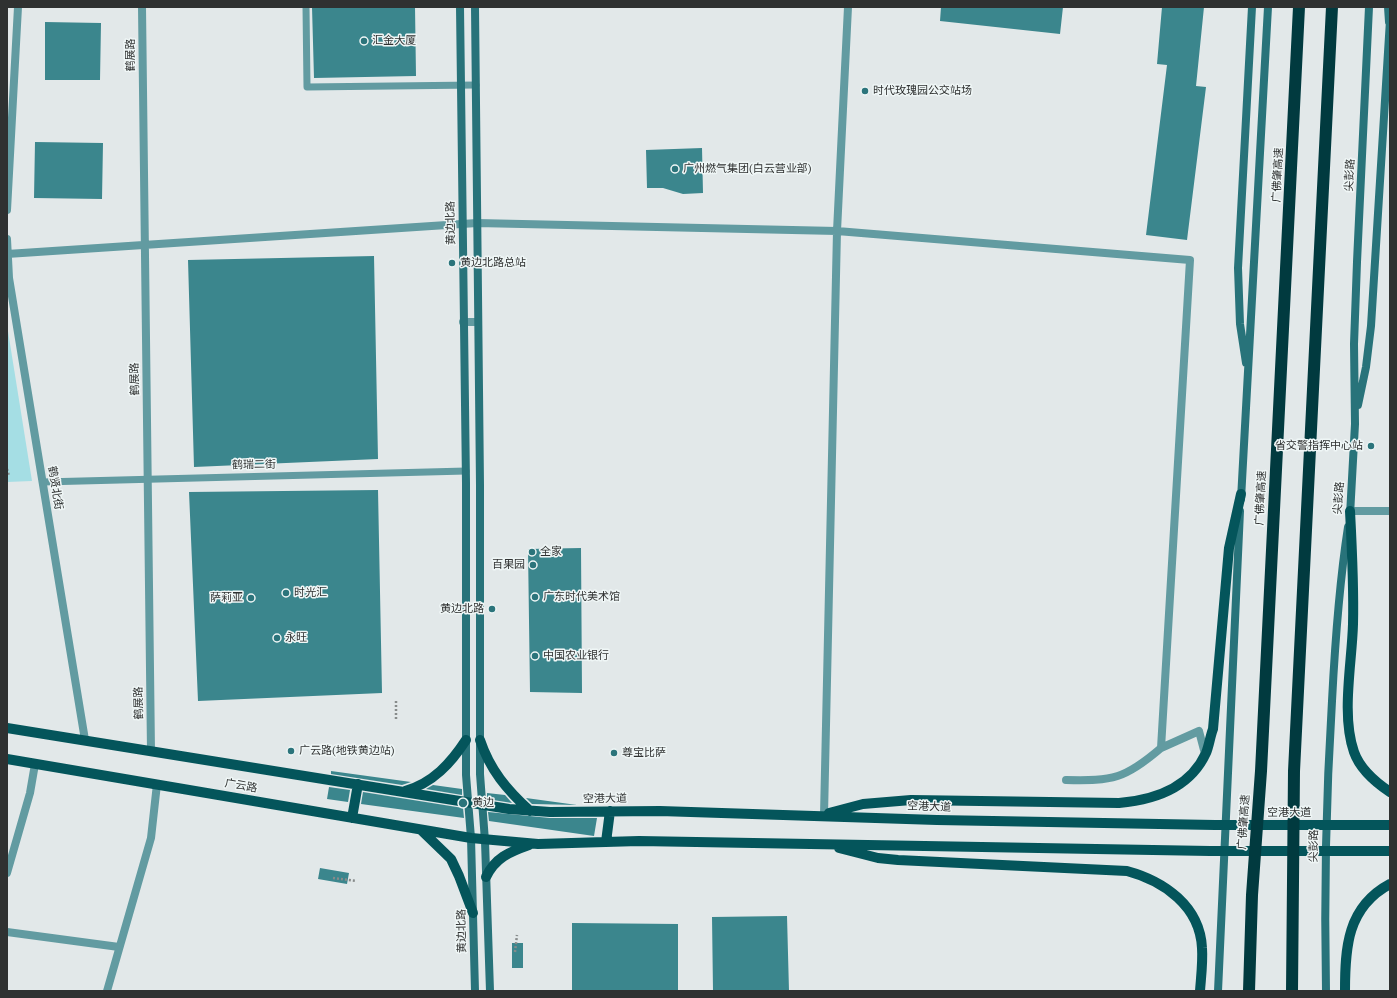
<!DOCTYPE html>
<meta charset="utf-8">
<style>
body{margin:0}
#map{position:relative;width:1397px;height:998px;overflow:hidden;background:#e2e8e9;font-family:"PT Serif",serif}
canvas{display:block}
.frame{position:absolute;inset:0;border:8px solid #2f3131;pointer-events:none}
</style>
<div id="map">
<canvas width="1397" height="998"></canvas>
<div class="frame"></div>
</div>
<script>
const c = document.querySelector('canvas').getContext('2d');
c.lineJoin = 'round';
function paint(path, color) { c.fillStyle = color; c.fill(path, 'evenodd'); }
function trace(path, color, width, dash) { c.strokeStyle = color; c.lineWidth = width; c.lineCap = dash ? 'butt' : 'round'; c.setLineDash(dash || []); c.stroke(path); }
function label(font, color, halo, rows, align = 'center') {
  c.font = font + ' "PT Serif","Noto Sans SC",serif'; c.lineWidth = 3; c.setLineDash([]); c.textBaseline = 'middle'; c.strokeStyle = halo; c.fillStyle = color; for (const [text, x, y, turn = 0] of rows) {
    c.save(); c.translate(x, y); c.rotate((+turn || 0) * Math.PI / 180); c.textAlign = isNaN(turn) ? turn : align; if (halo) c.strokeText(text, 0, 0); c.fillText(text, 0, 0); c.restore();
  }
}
const green = new Path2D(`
 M7,325L32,481L7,482Z`);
const building = new Path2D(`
 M312,7H415L416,76L314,78Z
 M941,7H1063L1060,34L940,21Z
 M1162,7H1204L1196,86L1206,87L1187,240L1146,235L1167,65L1157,64Z
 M45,22L101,23L100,80H45Z
 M35,142L103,143L102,199L34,198Z
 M702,148L703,193L683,194L663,188H647L646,150Z
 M374,256L378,459L194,467L188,260Z
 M378,490L382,693L198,701L189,492Z
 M581,548L582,693L530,692L528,549Z
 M331,771L411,782L402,785L331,774Z
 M433,785L462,789V795L426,789Z
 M329,787L350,790L348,802L327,799Z
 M363,792L463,808L464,818L361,804Z
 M487,793L505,795L512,803L487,799Z
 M526,798L577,805L532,804Z
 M488,812L550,818H597L594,836L489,821Z
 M320,868L349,873L347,884L318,879Z
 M787,916L789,991H713L712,917Z
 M572,923L678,924V991H572Z
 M512,943H523V968H512Z`);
const path = new Path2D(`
 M7,469L9,476
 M396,719V699
 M333,878L356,881
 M515,952L517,935`);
const lane = new Path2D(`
 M306,7L307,87L476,85
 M43,482L466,471`);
const street = new Path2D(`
 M142,7L151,751
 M7,210L18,7
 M7,239L9,278L85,740
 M7,254L477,223L837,231L1190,260L1161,748C1125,779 1113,781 1066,780
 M463,322H478
 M1350,511H1390
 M1161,748L1199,731L1205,754
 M824,815L837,231L848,7
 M7,873L30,793L35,764
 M7,932L119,947
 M107,991L151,838L157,784`);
const secondary = new Path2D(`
 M460,7L466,483V775L471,838L475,991
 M475,7L480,485V774L485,841L490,991
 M1388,7L1389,22
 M1246,363L1240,324L1238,268L1252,7
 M1358,405L1366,367L1371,326L1390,20
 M1241,499L1268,7
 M1350,515L1355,424L1354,344L1357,262L1369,7
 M1218,991L1240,511
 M1326,991C1324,894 1326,798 1332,701C1335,643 1339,585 1348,527`);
const primary = new Path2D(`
 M1350,511C1352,549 1354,586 1353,624C1352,663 1341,715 1354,752C1360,769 1375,782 1390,792
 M7,728L509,809L550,812L660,811L937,820L1215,825H1390
 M480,740C490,770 507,790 530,811
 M7,759L471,838L538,844L639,841L1210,851H1390
 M405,791C433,783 451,763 466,740
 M829,813L863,804L911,800L1119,803C1154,800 1190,788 1206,753C1209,746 1210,737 1213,729L1229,548L1241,494
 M352,818L358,784
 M421,830L451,859L459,876L473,913
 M606,842L610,811
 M839,848L878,858L898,860L1127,871C1164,881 1200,906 1202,948C1203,962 1201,977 1200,991
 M486,877C495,858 509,852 529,845
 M1345,991C1345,948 1347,907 1390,884`);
const highway = new Path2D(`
 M1249,991L1252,895L1261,771L1299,7
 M1292,991L1294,771L1332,7`);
const markers = [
 [364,41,4,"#2b747b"],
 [865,91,4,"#2b747b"],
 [675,169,4,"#2b747b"],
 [452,263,4,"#2b747b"],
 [1371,446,4,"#2b747b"],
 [532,552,4,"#2b747b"],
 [533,565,4,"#2b747b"],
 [286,593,4,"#2b747b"],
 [535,597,4,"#2b747b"],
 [251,598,4,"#2b747b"],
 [492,609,4,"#2b747b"],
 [277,638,4,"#2b747b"],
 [535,656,4,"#2b747b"],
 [291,751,4,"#2b747b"],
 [614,753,4,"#2b747b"],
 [463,803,5,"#2b747b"]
];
const poiNames = [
 ["汇金大厦",372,41],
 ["时代玫瑰园公交站场",873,91],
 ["广州燃气集团(白云营业部)",683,169],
 ["黄边北路总站",460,263],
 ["省交警指挥中心站",1363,446,"right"],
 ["全家",540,552],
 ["百果园",525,565,"right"],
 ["时光汇",294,593],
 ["广东时代美术馆",543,597],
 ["萨莉亚",243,598,"right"],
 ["黄边北路",484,609,"right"],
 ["永旺",285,638],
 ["中国农业银行",543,656],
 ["广云路(地铁黄边站)",299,751],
 ["尊宝比萨",622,753],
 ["黄边",472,803]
];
const streetNames = [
 ["鹤展路",131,55,-90],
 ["广佛肇高速",1278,175,-87],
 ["尖彭路",1350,175,-87],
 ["黄边北路",451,223,-91],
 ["鹤展路",135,379,-91],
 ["鹤瑞二街",254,465,-1],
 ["鹤贤北街",55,488,81],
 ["广佛肇高速",1261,498,-87],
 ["尖彭路",1339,498,-85],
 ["鹤展路",139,703,-91],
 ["广云路",241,786,10],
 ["空港大道",605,799,-1],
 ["空港大道",929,807,2],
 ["空港大道",1289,813],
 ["广佛肇高速",1244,822,-86],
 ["尖彭路",1314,846,-89],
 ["黄边北路",462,931,-91]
];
paint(green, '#a5dee4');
paint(building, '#3b868d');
trace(path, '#878b8b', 2.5, [2, 2]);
trace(lane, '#629ba1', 7);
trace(street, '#629ba1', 8);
trace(secondary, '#28737a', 8);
trace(primary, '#04555b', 10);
trace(highway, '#013a3f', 12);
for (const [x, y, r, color] of markers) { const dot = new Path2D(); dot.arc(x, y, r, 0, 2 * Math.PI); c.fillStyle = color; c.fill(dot); trace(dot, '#eff6f6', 1.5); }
label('11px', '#2f3131', '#eff6f6', poiNames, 'left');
label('11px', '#2f3131', '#eff6f6', streetNames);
</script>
